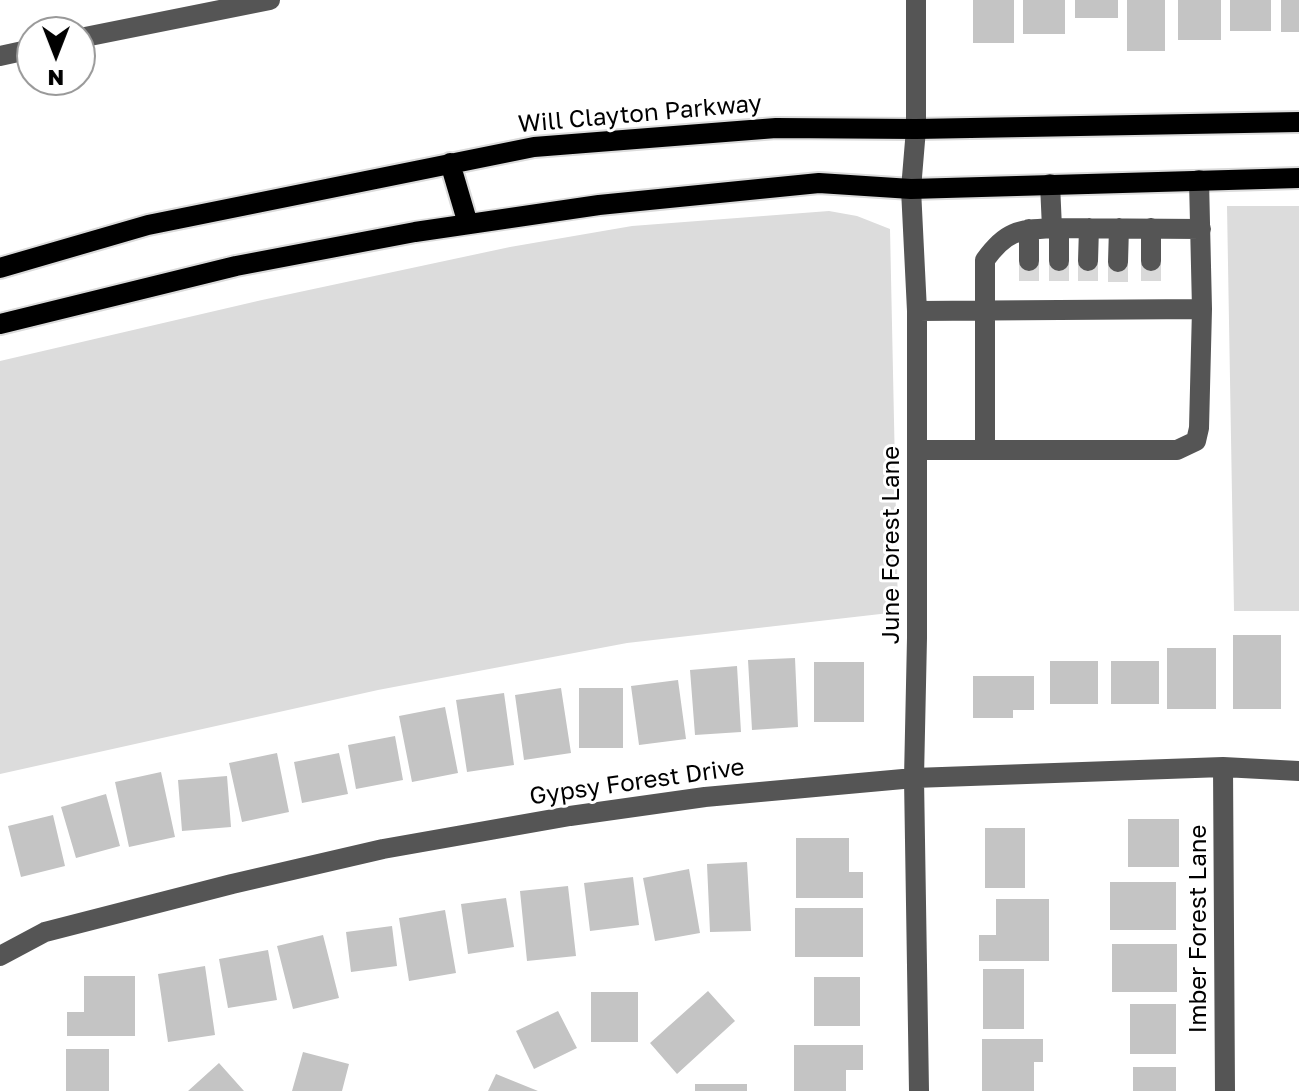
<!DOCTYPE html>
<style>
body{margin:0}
#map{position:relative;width:1299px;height:1091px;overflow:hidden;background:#fff;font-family:"Golos Text",sans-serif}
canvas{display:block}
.north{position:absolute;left:16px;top:16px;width:80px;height:80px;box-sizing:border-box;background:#fff;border:2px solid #999;border-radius:50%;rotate:180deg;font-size:22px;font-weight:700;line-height:32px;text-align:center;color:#000}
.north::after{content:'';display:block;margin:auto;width:28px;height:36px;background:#000;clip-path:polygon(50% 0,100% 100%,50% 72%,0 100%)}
</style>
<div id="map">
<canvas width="1299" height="1091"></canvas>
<div class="north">N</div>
</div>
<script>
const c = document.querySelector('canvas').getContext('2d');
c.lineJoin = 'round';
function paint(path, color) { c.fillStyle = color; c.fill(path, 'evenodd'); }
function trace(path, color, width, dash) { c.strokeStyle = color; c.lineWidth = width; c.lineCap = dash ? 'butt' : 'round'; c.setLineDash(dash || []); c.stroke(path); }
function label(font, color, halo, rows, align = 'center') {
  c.font = font + ' "Golos Text",sans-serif'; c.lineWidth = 6; c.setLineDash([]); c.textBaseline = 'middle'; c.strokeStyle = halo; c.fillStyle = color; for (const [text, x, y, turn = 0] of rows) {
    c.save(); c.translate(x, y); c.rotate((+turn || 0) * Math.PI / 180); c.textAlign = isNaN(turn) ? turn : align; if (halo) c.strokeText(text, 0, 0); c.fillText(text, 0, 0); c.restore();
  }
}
const green = new Path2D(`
 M1227,206H1299V611H1234Z
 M829,211L857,216L890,229L898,612L627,643L378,690L0,774V361L262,300L510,247L632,226Z`);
const building = new Path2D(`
 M973,0H1014V43H973Z
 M1023,0H1065V34H1023Z
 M1075,0H1118V18H1075Z
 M1127,0H1165V51H1127Z
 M1178,0H1221V40H1178Z
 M1230,0H1271V31H1230Z
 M1281,0H1299V32H1281Z
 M1233,635H1281V709H1233Z
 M1167,648H1216V709H1167Z
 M795,658L798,727L752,730L748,660Z
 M1050,661H1098V704H1050Z
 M1111,661H1159V704H1111Z
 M814,662H864V722H814Z
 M737,666L741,732L695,735L690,670Z
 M973,676H1034V710H1013V718H973Z
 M678,680L686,739L639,745L631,686Z
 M561,688L571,753L524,760L515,695Z
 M579,688H623V748H579Z
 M504,693L514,765L467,772L456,700Z
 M445,707L458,773L412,782L399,716Z
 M395,736L403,780L356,789L348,745Z
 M277,753L289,812L242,822L229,763Z
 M339,753L348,794L302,803L294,762Z
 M161,772L175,837L129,847L115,782Z
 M227,776L231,827L182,831L178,780Z
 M106,794L120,846L76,858L61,807Z
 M53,815L65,866L21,877L8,826Z
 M1128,819H1179V867H1128Z
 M985,828H1025V888H985Z
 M796,838H849V872H863V898H796Z
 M747,862L751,931L710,932L707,864Z
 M689,869L700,933L655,941L643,878Z
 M633,877L639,925L590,931L584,883Z
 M1110,882H1176V930H1110Z
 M568,886L576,956L527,961L520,891Z
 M506,898L514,947L468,954L461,904Z
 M996,899H1049V961H979V935H996Z
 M795,908H863V957H795Z
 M445,910L456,973L409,981L399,918Z
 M392,926L397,966L351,972L346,932Z
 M323,935L339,998L293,1009L277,946Z
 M1112,944H1177V992H1112Z
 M268,950L277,1000L228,1008L219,959Z
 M205,966L215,1035L168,1042L158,974Z
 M983,969H1024V1029H983Z
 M84,976H135V1036H67V1012H84Z
 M814,977H860V1026H814Z
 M708,991L735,1021L677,1074L650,1043Z
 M591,992H638V1042H591Z
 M1130,1004H1176V1054H1130Z
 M558,1011L577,1048L534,1069L516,1031Z
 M982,1039H1043V1062H1034V1091H982Z
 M794,1045H863V1070H846V1091H794Z
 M66,1049H109V1091H66Z
 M303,1052L349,1064L342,1091H292Z
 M219,1063L244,1091H188Z
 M1133,1067H1176V1091H1133Z
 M496,1074L538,1091H488Z
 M695,1084H747V1091H695Z`);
const minorTunnel = new Path2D(`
 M1029,261V288
 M1059,261V287
 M1088,261V287
 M1151,261V287
 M1118,262V288`);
const minor = new Path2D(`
 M916,0V129L911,189L917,311V638L914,778L919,1091
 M80,38L270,0
 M0,56L32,49
 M1052,228L1201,229
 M1059,228V261
 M1029,261V229
 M1088,261L1089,228
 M1151,261V228
 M1118,262L1119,228
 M917,311L1202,309
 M985,448V260C1006,231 1017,230 1052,228L1050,184
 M917,450H1177L1196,441L1199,428L1202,309L1199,180
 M1223,767L1225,1091
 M0,956L45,932L232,884L383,849L570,816L705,797L914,778L1223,767L1299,771`);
const major = new Path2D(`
 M450,163L468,224
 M0,268L148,225L534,147L776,128L916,129L1299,122
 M0,324L236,266L415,232L599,205L819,183L911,189L1299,178`);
const streetNames = [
 ["Will Clayton Parkway",640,114,-5],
 ["June Forest Lane",891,545,-90],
 ["Gypsy Forest Drive",637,782,-8],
 ["Imber Forest Lane",1198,929,-90]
];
paint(green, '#dcdcdc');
paint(building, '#c4c4c4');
trace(minorTunnel, '#d9d9d9', 20, [20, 10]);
trace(major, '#dbdbdb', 24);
trace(minor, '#555', 20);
trace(major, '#000', 20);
label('24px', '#000', '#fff', streetNames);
</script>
